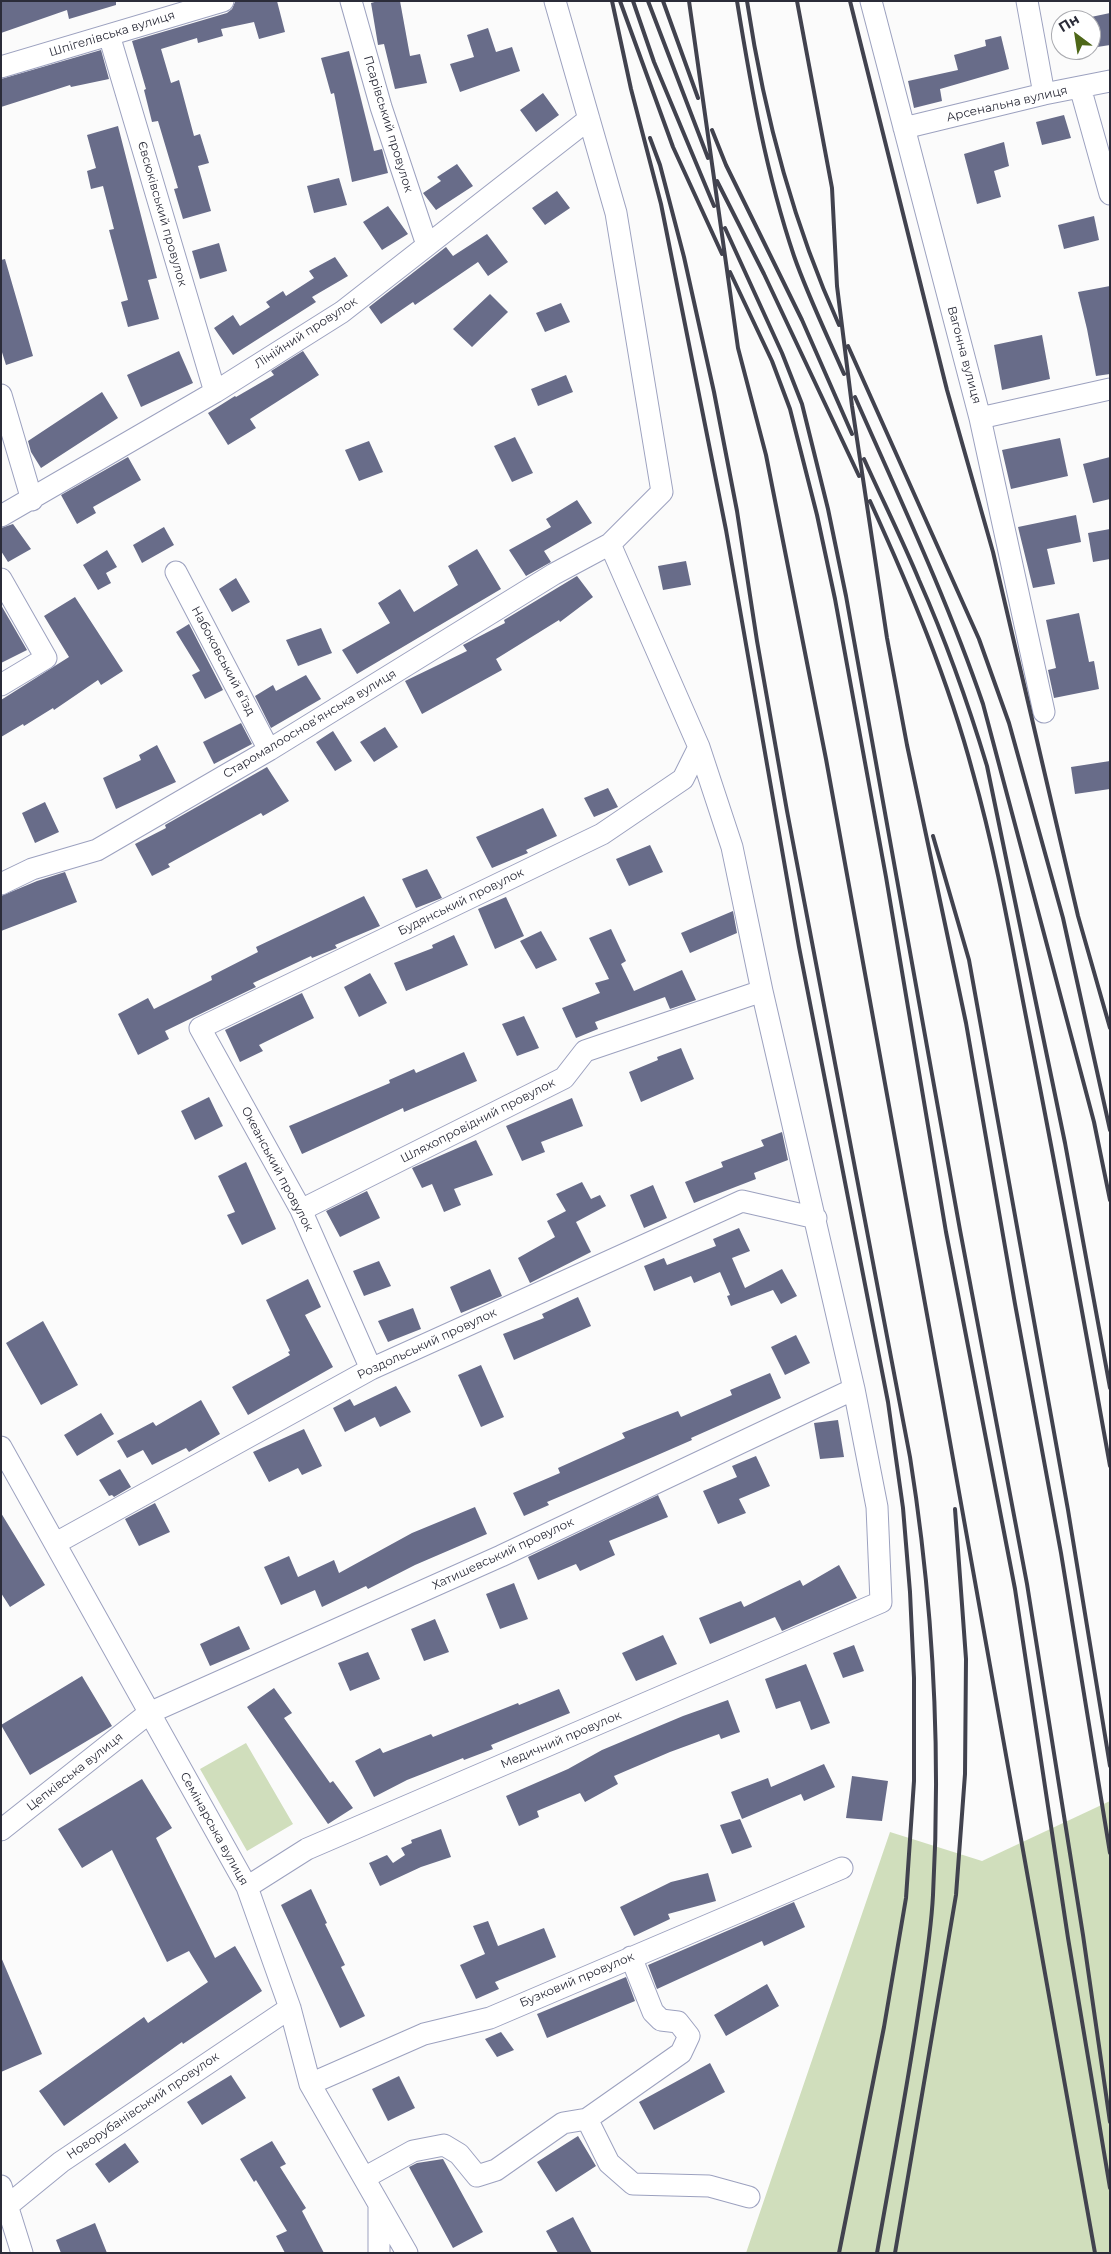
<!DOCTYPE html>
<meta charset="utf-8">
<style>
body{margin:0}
#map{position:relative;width:1111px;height:2254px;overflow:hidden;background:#fbfbfb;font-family:Montserrat,sans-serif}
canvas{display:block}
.frame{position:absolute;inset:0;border:2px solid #2b2c39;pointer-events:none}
.north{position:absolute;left:1051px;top:10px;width:50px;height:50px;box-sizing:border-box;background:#fff;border:1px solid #aaabb0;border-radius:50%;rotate:329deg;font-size:14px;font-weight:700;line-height:20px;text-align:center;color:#2b2c39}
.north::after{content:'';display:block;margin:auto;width:18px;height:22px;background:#4e6718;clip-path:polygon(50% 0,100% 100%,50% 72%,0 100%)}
</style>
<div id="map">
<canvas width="1111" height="2254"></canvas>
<div class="frame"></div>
<div class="north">Пн</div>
</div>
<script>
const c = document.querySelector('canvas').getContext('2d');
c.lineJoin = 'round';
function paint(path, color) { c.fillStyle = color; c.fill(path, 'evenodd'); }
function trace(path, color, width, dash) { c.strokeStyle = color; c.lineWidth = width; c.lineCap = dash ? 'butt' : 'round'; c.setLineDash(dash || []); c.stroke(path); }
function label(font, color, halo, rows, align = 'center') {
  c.font = font + ' Montserrat,sans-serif'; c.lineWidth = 5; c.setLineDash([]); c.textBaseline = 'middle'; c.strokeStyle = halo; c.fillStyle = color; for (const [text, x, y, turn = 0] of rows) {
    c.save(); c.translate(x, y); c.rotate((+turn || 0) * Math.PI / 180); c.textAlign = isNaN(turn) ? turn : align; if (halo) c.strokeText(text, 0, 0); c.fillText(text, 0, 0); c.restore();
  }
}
const green = new Path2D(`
 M246,1743L293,1824L247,1851L200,1769Z
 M1110,1801V2253H746L890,1832L982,1861Z`);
const building = new Path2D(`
 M1,1H116V5L69,19L67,10L1,33Z
 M277,1L285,32L259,39L254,22L221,29L223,36L198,43L197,38L161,49L171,83L179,80L194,136L200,134L209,163L198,166L211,211L183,219L174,189L178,188L158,121L152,122L144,90L146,89L132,41L227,13L232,9L235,2Z
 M378,1H400L410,56L420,54L427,83L395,89L384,44L378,45L371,3Z
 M1110,13V45L1091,48V17Z
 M488,28L496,52L512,47L520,71L460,92L450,64L474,57L467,35Z
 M1001,36L1009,69L940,89L942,101L914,108L908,81L958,70L954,55L986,46L985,40Z
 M101,50L109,79L71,87L70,85L1,107V79Z
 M349,51L374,151L382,149L388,173L352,182L334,93L331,94L321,58Z
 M543,93L559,115L536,132L520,110Z
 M1064,115L1071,138L1042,145L1036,122Z
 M118,126L157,278L148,280L159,319L128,327L121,302L128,300L109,230L114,229L103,186L91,189L87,171L96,168L87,135Z
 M1004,142L1009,166L994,171L1001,197L977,204L964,154Z
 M457,164L473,186L436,210L423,193L441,181L437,177Z
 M339,178L347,205L314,213L307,186Z
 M557,191L570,208L545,225L532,208Z
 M388,206L408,234L382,250L363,222Z
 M1094,216L1099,240L1064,249L1058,225Z
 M487,234L508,262L488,276L478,262L415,305L413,302L381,324L369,307L446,247L453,256Z
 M219,243L227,271L200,279L192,251Z
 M335,257L348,276L312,297L316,302L233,355L214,328L233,315L240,326L270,307L266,302L283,291L286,296L314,278L309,271Z
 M5,259L33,356L6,365L1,349V260Z
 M1110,286V374L1096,376L1087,329L1078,292Z
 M490,294L508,312L472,347L453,329Z
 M561,303L570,322L545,332L536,313Z
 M1042,335L1050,379L1002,390L994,345Z
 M179,351L193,383L141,407L127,375Z
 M303,351L319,375L250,419L256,428L228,445L208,413L235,396L236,397L274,375L271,371Z
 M566,375L573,392L538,406L531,389Z
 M102,392L118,418L41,468L31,452L28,441Z
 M515,437L533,473L512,482L494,446Z
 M1060,438L1068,476L1011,489L1002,450Z
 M369,441L383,472L359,481L345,450Z
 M128,457L141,480L93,507L96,513L77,524L61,495Z
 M1110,457V499L1093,503L1083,464Z
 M577,500L592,523L544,551L551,562L526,576L509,550L551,527L546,519Z
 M1076,515L1081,542L1047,549L1055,584L1033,588L1018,527Z
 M13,524L31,549L8,562L1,551V528Z
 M164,527L174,545L142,563L133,545Z
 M1110,529V559L1093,562L1088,533Z
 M477,549L501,589L357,674L342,650L390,623L378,603L400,589L414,612L458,585L448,566Z
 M107,550L117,567L106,573L111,583L98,590L83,565Z
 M686,561L691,585L663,590L658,566Z
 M577,576L593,597L560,622L559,620L496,659L502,670L422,714L405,681L467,651L463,645L505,623L504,620Z
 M236,578L250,602L232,612L219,589Z
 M75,597L123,671L101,685L98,680L54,710L53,708L24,726L23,724L1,737V700L69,657L44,616Z
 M1,605L27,650L1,663Z
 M1079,613L1089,662L1094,661L1099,689L1054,698L1048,670L1056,668L1046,620Z
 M189,624L223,690L205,699L192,675L200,671L176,632Z
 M321,628L332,653L298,666L286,640Z
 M306,675L321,699L271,728L255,696L273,685L276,691Z
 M241,723L252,744L214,764L203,742Z
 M385,727L398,747L374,762L360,742Z
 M333,731L352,761L335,771L316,742Z
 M157,745L176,782L116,809L103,778L141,760L139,755Z
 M1110,761V789L1075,794L1071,767Z
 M267,767L289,801L263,816L261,813L168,864L170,867L152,876L135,844L166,828L165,825Z
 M608,788L618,807L594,817L584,798Z
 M45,802L59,832L35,843L22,813Z
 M543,808L557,836L526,850L528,853L492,868L476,837Z
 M650,845L663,872L629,886L616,859Z
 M427,869L442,898L416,908L402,879Z
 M65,872L77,902L1,931V896L37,881Z
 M364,896L380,926L335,945L337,948L312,958L311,956L253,983L256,987L165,1031L169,1039L138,1055L118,1014L148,998L154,1009L212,980L211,976L258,952L256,947Z
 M506,897L524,936L495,949L478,909Z
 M733,911L737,933L690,953L681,933Z
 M611,929L626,961L621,964L634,991L682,970L696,1000L670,1009L665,997L595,1022L598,1029L576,1038L562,1008L600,993L595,983L609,979L589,938Z
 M541,931L557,960L536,969L520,941Z
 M454,935L468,965L406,991L394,963L433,948L432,945Z
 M370,973L387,1003L359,1017L344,987Z
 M302,993L314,1018L259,1045L263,1051L240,1062L225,1030Z
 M524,1016L539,1048L517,1056L502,1024Z
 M681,1048L694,1079L641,1102L629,1072L658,1060L657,1057Z
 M464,1052L477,1081L404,1112L403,1108L302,1154L289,1126L390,1083L389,1080L414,1069L416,1073Z
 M209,1097L223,1126L195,1140L181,1111Z
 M572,1098L583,1126L541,1142L545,1152L522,1161L506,1126Z
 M782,1132L788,1160L754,1173L756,1179L694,1203L685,1182L723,1167L721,1162L764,1146L761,1140Z
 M476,1140L493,1175L454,1189L461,1205L444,1212L432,1184L422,1188L412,1168Z
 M246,1162L276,1229L242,1245L227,1215L235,1212L218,1176Z
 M582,1182L591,1199L600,1195L606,1206L576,1222L591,1252L530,1283L518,1258L555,1237L547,1221L566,1211L556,1194Z
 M653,1185L667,1218L644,1228L630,1195Z
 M367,1191L380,1218L340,1237L326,1211Z
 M739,1228L750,1251L732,1258L745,1288L782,1269L797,1296L781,1304L773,1290L731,1306L727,1296L730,1295L720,1272L694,1283L691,1276L654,1291L644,1266L664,1258L667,1265L716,1246L713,1239Z
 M379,1261L391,1286L364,1296L353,1271Z
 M490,1269L502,1296L461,1313L450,1287Z
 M308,1279L321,1307L305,1315L333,1367L248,1415L232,1387L290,1355L288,1352L290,1351L266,1300Z
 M578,1297L591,1326L514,1360L503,1334L544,1318L542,1314Z
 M413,1308L421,1329L388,1342L378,1321Z
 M43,1321L78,1385L41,1405L6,1343Z
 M796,1335L810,1363L785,1375L771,1347Z
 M481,1365L504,1417L481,1427L458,1375Z
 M770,1373L781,1398L691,1438L692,1440L653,1457L547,1502L549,1505L524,1516L513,1493L560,1473L558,1468L625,1438L622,1433L678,1411L681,1417L732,1395L730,1390Z
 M396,1386L411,1412L380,1427L375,1417L345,1432L333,1408L350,1399L354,1406Z
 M201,1400L220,1434L189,1452L186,1448L152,1465L143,1450L127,1458L117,1441L153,1422L156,1426Z
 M101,1413L114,1434L77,1456L64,1435Z
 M838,1420L844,1457L820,1459L814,1423Z
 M304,1429L322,1466L302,1475L298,1468L269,1482L253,1452Z
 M756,1456L770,1486L739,1499L746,1513L718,1524L703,1491L737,1477L732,1466Z
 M120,1469L131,1487L114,1497L112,1495L109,1496L99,1480Z
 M658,1495L668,1517L609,1541L615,1555L580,1571L576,1564L538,1580L528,1557Z
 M155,1503L170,1532L139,1546L125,1519Z
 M475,1507L487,1534L415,1565L368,1589L366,1586L322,1607L315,1590L281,1605L264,1567L289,1556L298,1577L334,1560L339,1573L412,1533Z
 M1,1513L45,1585L10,1607L1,1593Z
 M839,1565L857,1598L782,1631L775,1617L710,1644L699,1618L741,1601L744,1607L800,1580L803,1586Z
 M514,1583L528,1619L500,1629L486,1594Z
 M435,1619L449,1652L424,1661L411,1629Z
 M239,1626L250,1649L210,1666L200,1644Z
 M663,1635L677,1664L636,1681L622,1653Z
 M854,1645L864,1671L843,1678L833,1653Z
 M368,1652L380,1679L350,1691L338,1663Z
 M806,1664L830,1723L811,1730L800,1701L776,1709L765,1679Z
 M82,1676L112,1726L30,1775L1,1725Z
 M274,1688L292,1713L284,1718L330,1783L333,1781L353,1808L328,1824L247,1707Z
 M559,1689L570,1713L491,1745L493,1749L464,1760L463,1758L407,1780L374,1797L355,1761L380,1748L383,1753L431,1734L433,1737L518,1703L519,1705Z
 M728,1700L740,1732L721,1739L719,1734L670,1752L614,1776L618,1784L585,1802L580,1793L537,1811L539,1817L519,1826L506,1796L568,1769L602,1750L683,1716Z
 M824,1764L835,1787L804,1801L801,1794L742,1819L731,1792L768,1778L771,1787Z
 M852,1776L888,1781L882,1821L846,1818Z
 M142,1779L172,1828L156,1838L215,1958L235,1946L262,1991L183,2044L182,2042L64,2126L39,2091L144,2017L148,2023L208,1982L189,1951L167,1962L112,1850L82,1868L58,1829Z
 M740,1819L752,1847L732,1854L720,1825Z
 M441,1829L451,1857L421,1867L380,1886L369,1863L387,1855L393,1863L405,1855L401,1848L412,1843L411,1840Z
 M708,1873L716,1901L668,1914L670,1919L634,1936L620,1907L671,1882Z
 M311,1889L327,1923L325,1924L345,1965L341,1967L365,2016L340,2028L281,1905Z
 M794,1902L805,1927L764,1946L762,1941L657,1989L648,1965Z
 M488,1921L498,1946L544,1928L556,1957L495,1982L499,1989L476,1999L460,1965L485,1954L473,1926Z
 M1,1957L42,2054L1,2072Z
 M626,1977L635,2001L547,2038L537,2014Z
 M767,1984L779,2006L726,2036L714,2015Z
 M501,2032L514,2050L497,2057L485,2039Z
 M710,2063L725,2092L654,2130L639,2102Z
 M231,2075L246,2098L202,2125L187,2102Z
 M399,2076L415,2108L388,2121L372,2089Z
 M578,2136L596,2166L556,2192L537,2162Z
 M272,2141L286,2164L280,2167L306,2208L302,2211L324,2253H285L276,2236L287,2231L256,2180L254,2182L240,2159Z
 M125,2143L139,2162L109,2183L95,2164Z
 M443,2159L483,2232L453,2248L409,2167L417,2163Z
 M573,2217L592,2253H558L546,2231Z
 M95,2223L107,2253H61L56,2240Z`);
const minor = new Path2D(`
 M351,1L381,107L427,245
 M871,1L980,418L1044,712
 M1027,1L1044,94
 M109,35L215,392
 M1,67L223,1
 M1080,87L1110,194
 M904,128L1044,94L1110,81
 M1,395L32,500
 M980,418L1110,389
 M1,516L215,392L342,312L589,119
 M176,572L269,750
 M1,579L46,658L1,685
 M1,884L32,869L97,850L269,750L554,574L610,544
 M301,1210L564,1078L585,1051L762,991
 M371,1369L301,1210L200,1028L602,834L683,779L699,747
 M1,1447L247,1887L290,2008L310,2084L407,2253
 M56,1543L371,1369L742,1201L816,1218
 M1,1830L149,1713L501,1556L854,1389
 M247,1887L307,1849L881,1602L877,1507L854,1389L762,991L732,847L699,747L610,544L662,492L616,213L555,1
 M310,2084L424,2034L490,2018L842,1868
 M587,2119L681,2053L689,2036L678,2022L661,2020L653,2012L631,1957
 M364,2178L413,2151L444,2145L459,2154L477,2176L496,2170L563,2123L587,2119L609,2163L633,2184L709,2186L749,2197
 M1,2186L22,2253
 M379,2206V2253
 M1,2211L61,2162L290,2008`);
const rail = new Path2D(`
 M612,1L631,89L661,204L726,530L799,947L888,1402L903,1508L910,1592L914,1678V1781L906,1898L884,2027L839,2253
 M620,1L673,147L722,254
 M633,1L654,62L714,206
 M648,1L708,158
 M663,1L698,98
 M689,1L738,348L766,455L826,759L942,1397L1095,2253
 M737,1C751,87 766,173 794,256C808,296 827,335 844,374
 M747,1C764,114 792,221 839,325
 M797,1L832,188L837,286L852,406L887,638L907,745L966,1023L1015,1304L1061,1553L1110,1853
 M850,1L947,390L993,552L1078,916L1110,1028
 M712,130L726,165L802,320L852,434
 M650,138L660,165L684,257L714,392L737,511L757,641L787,811L910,1457C933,1602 941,1749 933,1895C931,1935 924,1975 918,2015C906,2094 891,2173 877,2253
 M717,181L764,274L859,476
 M725,228L782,353L802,404L828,509L846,596L960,1230L1027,1584L1083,1935L1110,2122
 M730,272L772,361L790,409L817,515L835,599L886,877L946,1232L1015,1589L1068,1938L1110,2188
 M848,346L979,639L1009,723L1063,918L1110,1130
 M855,397C900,499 947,599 983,704L1094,1122L1110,1200
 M864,459C882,499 902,539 919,580C946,641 968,703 987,766L1065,1143L1110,1388
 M870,501C910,589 948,679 973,773C997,858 1012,946 1029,1032C1058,1177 1084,1321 1110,1466
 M933,836L969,960L1068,1510L1110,1766
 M895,2253L956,1895L965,1774L966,1659L955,1509`);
const streetNames = [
 ["Шпігелівська вулиця",112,34,-17],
 ["Арсенальна вулиця",1007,104,-13],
 ["Псарівський провулок",388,124,73],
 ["Євсюківський провулок",162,214,74],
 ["Лінійний провулок",306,333,-33],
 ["Вагонна вулиця",964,355,75],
 ["Набоковський в’їзд",223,661,62],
 ["Старомалооснов’янська вулиця",310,724,-31],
 ["Будянський провулок",461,902,-26],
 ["Шляхопровідний провулок",478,1121,-27],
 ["Океанський провулок",277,1169,62],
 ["Роздольський провулок",427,1344,-25],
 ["Хатишевський провулок",503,1554,-25],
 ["Медичний провулок",561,1740,-23],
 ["Цепківська вулиця",75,1772,-38],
 ["Семінарська вулиця",214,1829,61],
 ["Бузковий провулок",577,1980,-23],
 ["Новорубанівський провулок",143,2106,-34]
];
paint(green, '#d0debc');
paint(building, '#686c89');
trace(minor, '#9ca1bf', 23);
trace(minor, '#fff', 21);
trace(rail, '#41424e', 4);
label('12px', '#2b2c39', '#fff', streetNames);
</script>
